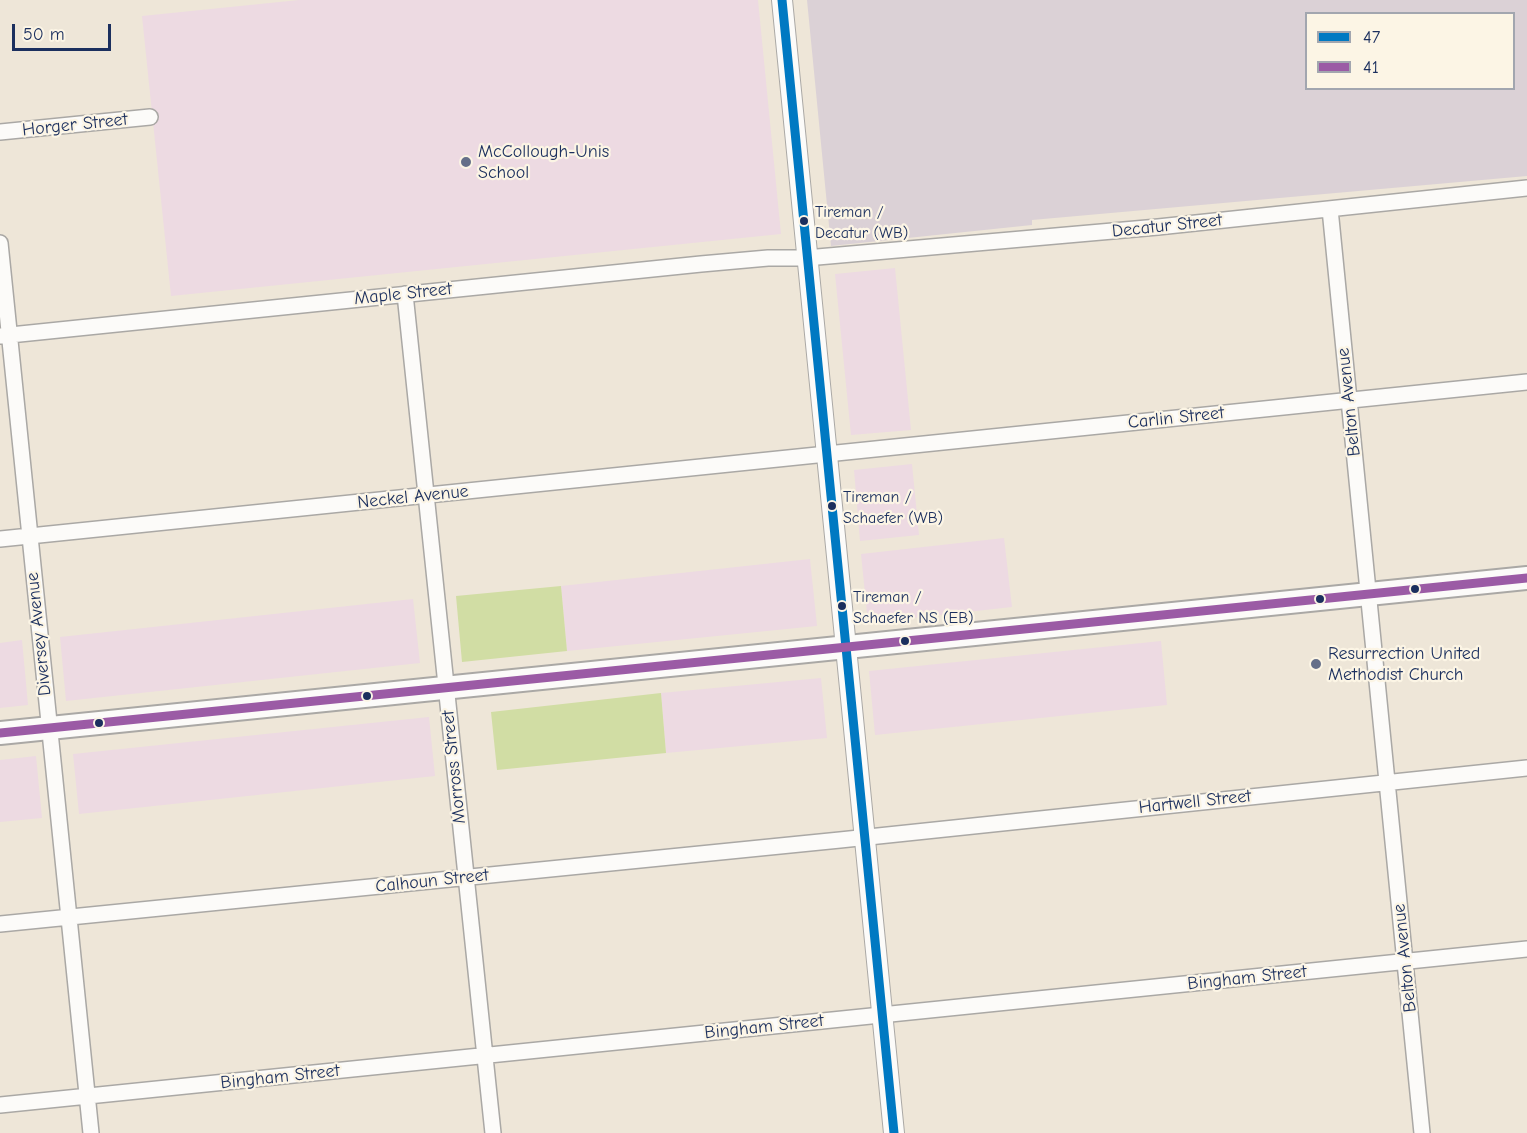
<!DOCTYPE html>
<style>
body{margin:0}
#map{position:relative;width:1527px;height:1133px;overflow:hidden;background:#eee6d8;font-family:"Comic Neue",sans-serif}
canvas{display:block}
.legend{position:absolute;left:1305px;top:12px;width:210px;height:78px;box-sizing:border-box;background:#fcf5e5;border:2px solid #a2a6af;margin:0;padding:8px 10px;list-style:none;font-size:18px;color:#1b2f5e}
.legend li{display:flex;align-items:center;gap:12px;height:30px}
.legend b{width:30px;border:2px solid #a2a6af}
.scale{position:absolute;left:12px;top:24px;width:99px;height:27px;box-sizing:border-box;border:3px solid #1b2f5e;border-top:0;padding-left:8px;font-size:18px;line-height:21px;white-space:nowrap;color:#1b2f5e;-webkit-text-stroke:4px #fcf5e5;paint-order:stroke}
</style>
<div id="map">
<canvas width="1527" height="1133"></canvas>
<ul class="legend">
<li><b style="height:8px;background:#0079c2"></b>47</li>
<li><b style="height:8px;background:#9b5ba5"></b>41</li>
</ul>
<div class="scale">50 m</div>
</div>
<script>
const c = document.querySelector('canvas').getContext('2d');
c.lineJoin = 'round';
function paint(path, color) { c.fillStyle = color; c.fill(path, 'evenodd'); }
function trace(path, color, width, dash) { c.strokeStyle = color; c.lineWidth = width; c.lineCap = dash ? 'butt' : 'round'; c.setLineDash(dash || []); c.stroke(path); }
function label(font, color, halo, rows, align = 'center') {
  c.font = font + ' "Comic Neue",sans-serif'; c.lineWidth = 4.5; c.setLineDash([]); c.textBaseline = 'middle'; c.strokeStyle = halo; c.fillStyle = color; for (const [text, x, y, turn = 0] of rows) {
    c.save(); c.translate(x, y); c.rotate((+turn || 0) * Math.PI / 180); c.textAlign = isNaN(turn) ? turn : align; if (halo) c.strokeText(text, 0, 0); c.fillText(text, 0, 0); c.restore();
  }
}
const built = new Path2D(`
 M299,0H758L781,234L171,296L142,16Z
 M895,268L911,430L851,435L835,274Z
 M912,464L919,535L860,541L854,470Z
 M1004,538L1012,607L868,623L861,554Z
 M810,559L817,626L567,651L561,586Z
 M413,599L420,663L66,701L60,637Z
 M22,640L28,705L0,708V643Z
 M1161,641L1167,705L875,735L869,671Z
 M821,678L827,738L666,753L661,693Z
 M429,717L435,776L79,814L73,754Z
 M36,756L42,818L0,822V760Z`);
const industrial = new Path2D(`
 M807,0H1527V176L1032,220V225L831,246ZM1306,14H1514V88H1306Z`);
const green = new Path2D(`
 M561,586L567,651L462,662L456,596Z
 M661,693L666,753L497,770L491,712Z`);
const minor = new Path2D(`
 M0,132L150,117
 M1330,209L1422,1133
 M0,243L91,1133
 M405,294L493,1133
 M0,336L701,264L768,258H806L1158,227L1527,188
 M0,539L1527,382
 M0,924L840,840L1527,768
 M0,1105L1527,949`);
const tertiary = new Path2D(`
 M782,0L894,1133`);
const secondary = new Path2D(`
 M0,733L1527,578`);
const bus1 = new Path2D(`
 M782,0L894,1133`);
const bus2 = new Path2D(`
 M0,733L1527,578`);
const markers = [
 [466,162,6,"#656f89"],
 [804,221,5,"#1b2f5e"],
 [832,506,5,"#1b2f5e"],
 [1415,589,5,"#1b2f5e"],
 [1320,599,5,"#1b2f5e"],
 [842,606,5,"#1b2f5e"],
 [905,641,5,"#1b2f5e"],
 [1316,664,6,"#656f89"],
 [367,696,5,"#1b2f5e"],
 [99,723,5,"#1b2f5e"]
];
const busNames = [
 ["Tireman /",815,212],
 ["Decatur (WB)",815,233],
 ["Tireman /",843,497],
 ["Schaefer (WB)",843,518],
 ["Tireman /",853,597],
 ["Schaefer NS (EB)",853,618]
];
const streetNames = [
 ["Horger Street",75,125,-6],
 ["Decatur Street",1167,226,-6],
 ["Maple Street",403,294,-6],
 ["Belton Avenue",1349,402,-96],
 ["Carlin Street",1176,418,-6],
 ["Neckel Avenue",413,497,-6],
 ["Diversey Avenue",39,634,-96],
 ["Morross Street",454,767,-96],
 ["Hartwell Street",1195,802,-6],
 ["Calhoun Street",432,881,-6],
 ["Belton Avenue",1405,958,-96],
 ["Bingham Street",1247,978,-6],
 ["Bingham Street",764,1027,-6],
 ["Bingham Street",280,1077,-6]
];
const poiNames = [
 ["McCollough-Unis",478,152],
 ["School",478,173],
 ["Resurrection United",1328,654],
 ["Methodist Church",1328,675]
];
paint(built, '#eddae2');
paint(industrial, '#dbd1d6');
paint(green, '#d1dda4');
trace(minor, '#aaa8a5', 18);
trace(tertiary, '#aaa8a5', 22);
trace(secondary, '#aaa8a5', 26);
trace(minor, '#fcfbf9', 15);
trace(tertiary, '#fcfbf9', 20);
trace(secondary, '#fcfbf9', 22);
trace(bus1, '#0079c2', 9);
trace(bus2, '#9b5ba5', 9);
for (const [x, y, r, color] of markers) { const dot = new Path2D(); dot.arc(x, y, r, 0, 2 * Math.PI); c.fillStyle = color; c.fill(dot); trace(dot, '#fcf5e5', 2); }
label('16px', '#1b2f5e', '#fcf5e5', busNames, 'left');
label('18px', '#1b2f5e', '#fcf5e5', streetNames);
label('18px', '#1b2f5e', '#fcf5e5', poiNames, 'left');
</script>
